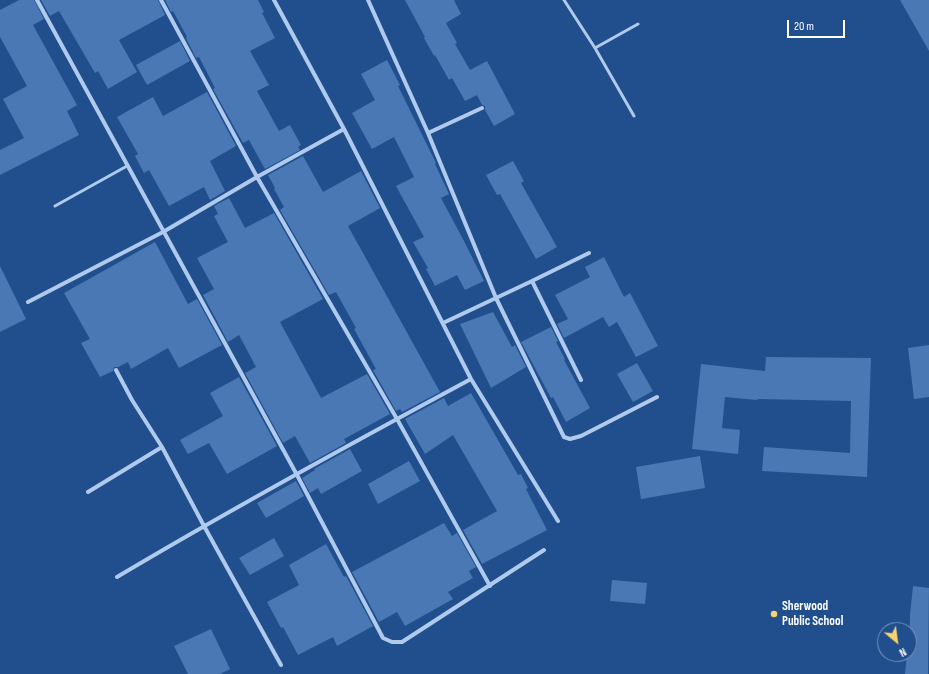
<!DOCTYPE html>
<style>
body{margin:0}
#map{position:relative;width:929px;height:674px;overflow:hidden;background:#214f8d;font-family:"Sofia Sans Condensed",sans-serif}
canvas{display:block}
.north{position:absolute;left:877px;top:622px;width:40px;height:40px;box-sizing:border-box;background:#214f8d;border:1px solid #7a95bb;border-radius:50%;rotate:151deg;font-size:11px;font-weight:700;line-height:16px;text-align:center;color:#fff}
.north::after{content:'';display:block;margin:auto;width:14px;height:18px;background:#f9d270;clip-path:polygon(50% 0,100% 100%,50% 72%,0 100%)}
.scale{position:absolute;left:787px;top:20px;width:58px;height:18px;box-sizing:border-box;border:2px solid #fff;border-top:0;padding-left:5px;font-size:12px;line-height:14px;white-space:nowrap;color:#fff;-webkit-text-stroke:3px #214f8d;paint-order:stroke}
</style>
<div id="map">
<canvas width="929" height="674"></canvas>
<div class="north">N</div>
<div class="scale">20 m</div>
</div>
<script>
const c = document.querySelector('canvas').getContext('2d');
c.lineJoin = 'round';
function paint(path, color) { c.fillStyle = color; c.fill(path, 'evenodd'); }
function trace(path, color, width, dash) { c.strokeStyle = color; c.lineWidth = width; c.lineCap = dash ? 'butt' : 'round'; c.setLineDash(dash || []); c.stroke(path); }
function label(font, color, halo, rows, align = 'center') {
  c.font = font + ' "Sofia Sans Condensed",sans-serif'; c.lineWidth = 3; c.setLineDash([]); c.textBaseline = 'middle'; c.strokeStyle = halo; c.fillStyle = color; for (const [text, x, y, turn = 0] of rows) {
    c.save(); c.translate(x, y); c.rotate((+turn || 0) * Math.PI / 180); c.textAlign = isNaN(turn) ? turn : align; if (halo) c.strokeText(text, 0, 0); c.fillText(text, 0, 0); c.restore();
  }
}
const building = new Path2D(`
 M19,0H34L44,19L33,25L77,105L67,111L79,135L0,175V150L24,138L3,99L27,86L0,37V10Z
 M41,0H158L165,15L119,40L137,72L108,89L98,71L95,73L59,11L50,16Z
 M165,0H258L264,12L262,13L275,38L250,51L269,85L257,91L279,131L290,125L301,145L298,147L300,150L265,169L249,140L243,143L213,89L215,88L199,57L196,58L186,38L187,37L173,11L171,12Z
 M405,0H454L461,14L446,23L457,43L455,44L470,70L487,61L515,114L494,126L485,110V106L482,105L477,95L465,101L452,78L449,80L435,55L434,56L424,38L425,37Z
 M900,0H929V51Z
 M180,41L190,61L147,85L136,65Z
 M387,60L400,85L398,86L436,163L435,164L449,194L441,198L464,241L484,281L465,290L457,275L435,286L426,269L428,268L413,242L424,237L396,186L414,177L394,137L372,149L352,113L375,100L361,74Z
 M207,92L236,146L210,161L225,191L210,200L204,187L169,206L149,170L144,173L135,156L138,154L117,117L153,97L163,116Z
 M303,156L323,192L361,171L380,208L348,226L440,392L402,412L400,409L396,411L373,370L376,369L354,329L356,328L336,292L329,295L280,210L284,207L274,189L275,188L268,175Z
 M513,161L524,181L521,183L557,247L536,259L500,194L497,195L486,175Z
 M229,198L245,228L274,213L323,299L280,322L321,398L367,374L390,414L344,439L346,443L310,463L295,436L283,443L245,373L256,367L239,335L228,342L203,295L214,289L197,258L228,242L214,216L218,214L214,206Z
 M155,242L188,304L197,299L222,345L179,368L168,348L131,369L128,362L118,367H114L113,371L100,377L81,343L90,339L64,293Z
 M604,257L624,297L630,293L658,346L636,357L617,322L609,327L603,317L564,338L557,324L568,319L555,295L590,277L585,267Z
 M0,266L26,319L0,332Z
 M493,312L512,347L515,345L526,367L491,388L460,324Z
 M551,327L558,341L556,342L565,359L564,360L590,408L566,422L553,397L551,398L521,342Z
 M929,345V397L914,399L908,348Z
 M766,357L871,358L867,477L762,471L764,447L850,453L851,401L758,399L757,400L725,397L722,428L740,430L738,454L692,449L701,364L765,371Z
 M637,363L653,391L633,402L617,374Z
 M239,377L277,446L227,474L209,443L188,454L180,440L223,416L210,393Z
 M471,393L518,475L521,474L528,488L526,489L547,530L482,564L463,530L497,511L453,435L425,454L405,419L444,398L448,406Z
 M350,449L362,471L321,494L318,488L310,493L302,478L315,470L314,469Z
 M700,456L705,488L641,499L636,467Z
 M409,461L420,481L378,504L368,484Z
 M296,481L304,496L266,518L257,503Z
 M444,523L452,536L457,533L476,567L469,571L473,578L448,592L453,599L405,626L397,612L379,622L352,572Z
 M274,538L284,556L250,575L239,558Z
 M326,544L344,577L346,576L373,626L337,646L333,637L298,655L283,627L281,628L267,602L299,585L289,565Z
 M612,580L647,583L645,604L610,601Z
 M913,586L929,588L928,674H905L907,654H909L910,615Z
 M211,629L230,669L220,674H188L174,646Z`);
const lane = new Path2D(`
 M564,0L595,48L634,116
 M595,48L638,24
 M55,206L127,166`);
const street = new Path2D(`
 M37,0L297,475L383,638L392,642H402L544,550
 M161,0L257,177L397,419L490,586
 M274,0L344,129L471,379L558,521
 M368,0L428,133L496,298L564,437L570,439L581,436L657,397
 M428,133L482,108
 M532,281L589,253
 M28,302L163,232L257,177L344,129
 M443,323L532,281L581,380
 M116,370L132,400L162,447L204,526L281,665
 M88,492L162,447
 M117,577C233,508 352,443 471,379`);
const markers = [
 [774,614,4,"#f9d270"]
];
const poiNames = [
 ["Sherwood",782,607],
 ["Public School",782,622]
];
paint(building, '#4978b4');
trace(lane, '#afcaec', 3);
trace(street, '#afcaec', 4);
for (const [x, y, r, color] of markers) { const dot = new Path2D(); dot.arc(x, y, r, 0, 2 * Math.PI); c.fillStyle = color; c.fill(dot); trace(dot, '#214f8d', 1.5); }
label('bold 13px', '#fff', '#214f8d', poiNames, 'left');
</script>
